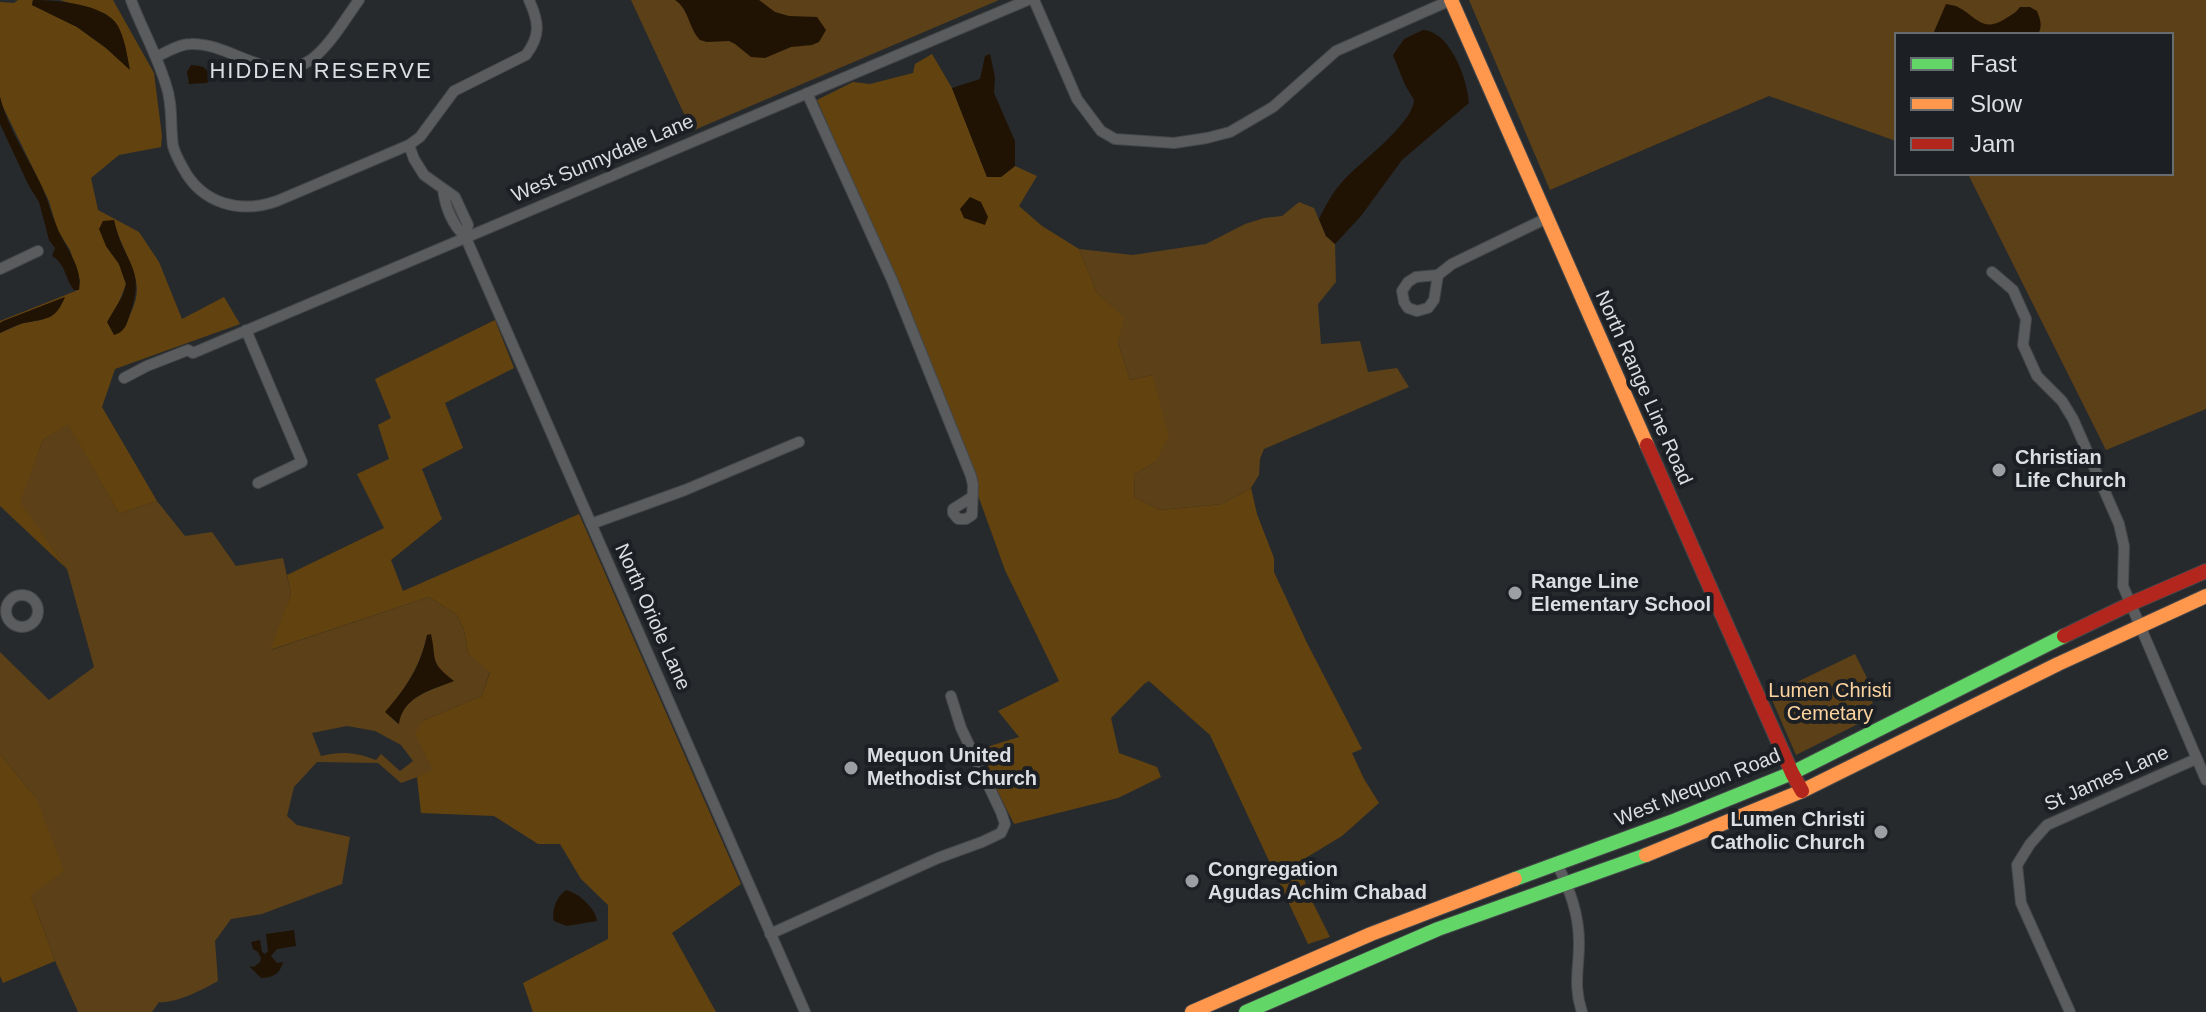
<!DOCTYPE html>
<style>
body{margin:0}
#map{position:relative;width:2206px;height:1012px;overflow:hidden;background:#272a2d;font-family:Helvetica,sans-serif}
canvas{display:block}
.legend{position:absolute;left:1894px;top:32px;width:280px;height:144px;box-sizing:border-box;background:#1c2025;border:2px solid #686c71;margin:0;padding:10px 14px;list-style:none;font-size:24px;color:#dbdee2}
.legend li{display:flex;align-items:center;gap:16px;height:40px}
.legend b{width:40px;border:2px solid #686c71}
</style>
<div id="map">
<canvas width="2206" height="1012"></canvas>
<ul class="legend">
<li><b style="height:10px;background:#63d668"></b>Fast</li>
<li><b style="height:10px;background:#ff974d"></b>Slow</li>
<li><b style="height:10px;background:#b3261e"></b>Jam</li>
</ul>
</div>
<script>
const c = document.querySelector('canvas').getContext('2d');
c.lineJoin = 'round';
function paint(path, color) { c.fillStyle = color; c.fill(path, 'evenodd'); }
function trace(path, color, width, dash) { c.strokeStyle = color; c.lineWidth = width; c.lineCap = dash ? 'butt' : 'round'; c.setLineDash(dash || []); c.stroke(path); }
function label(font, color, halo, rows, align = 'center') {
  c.font = font + ' Helvetica,sans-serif'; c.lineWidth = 8; c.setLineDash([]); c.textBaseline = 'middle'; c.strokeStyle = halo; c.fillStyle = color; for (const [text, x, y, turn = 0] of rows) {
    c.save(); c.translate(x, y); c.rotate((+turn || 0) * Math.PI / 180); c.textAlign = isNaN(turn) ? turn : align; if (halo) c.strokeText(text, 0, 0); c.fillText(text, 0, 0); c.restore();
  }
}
const green = new Path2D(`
 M631,0H999L692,131Z
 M1469,0H2206V409L2106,450L1968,174H2172V34H1896V141L1769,96L1550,190Z
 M1299,202L1314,208L1326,236L1335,244L1336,282L1318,304L1321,344L1360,341L1368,372L1397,368L1409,387L1264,449L1260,459L1259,475L1251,488L1222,504L1160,510L1134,497L1135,474L1155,462L1152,375L1130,380L1118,343L1123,317L1097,293L1079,249L1133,255L1206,244L1245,224L1264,218L1282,216Z
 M68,423L119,514L157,501L185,536L212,532L236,566L283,558L291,594L271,650L429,597L457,615L464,630L468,654L490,671L482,696L424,720L434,771L401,783L378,763L317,762L294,787L287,816L297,825L350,837L342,884L262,914L231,919L215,941L218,981C204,989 175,1004 159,1002L152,1012H78L55,961L31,895L36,798L0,754V652L49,700L94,667L67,569L19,502L43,440ZM427,635L433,645V659L436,667L453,681C430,691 404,696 398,724L386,712C406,688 420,667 427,635ZM347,726L375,731L401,745L413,761L400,771L381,754L376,760C356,752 341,751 321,756L312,733Z
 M1855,654L1871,686L1866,689L1873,703L1863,709L1868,719L1796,755L1770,695Z`);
const forest = new Path2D(`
 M18,0H33L32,5L77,27L106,48L129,69L125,45L106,14L60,0H113L154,73L162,136L161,147L119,155L91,178L98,210L139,232L159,262L182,319L224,297L240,324L115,369L102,407L157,501L119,514L68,424L43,440L20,502L67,569L0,506V333L23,323L42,320L63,298L0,323V321L78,290L80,281L70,250L57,229L49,201L2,105L0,97V2L14,3ZM114,220C119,246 142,275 136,298C134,308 128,318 125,328L119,302L126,284L119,264L106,246Z
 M932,54L952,88L987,177H1001L1015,166L1037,176L1019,206L1042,226L1079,249L1097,293L1124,317L1118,343L1130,380L1152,375L1169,436L1155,462L1135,474L1134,497L1160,510L1222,504L1251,488L1257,514L1274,558V572L1307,643L1362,749L1352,753L1364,779L1379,803L1342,836L1299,862L1309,895L1330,937L1308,944L1210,735L1149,681L1144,684L1111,718L1119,753L1157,767L1161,777L1118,798L1014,824L977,750L1019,737L998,711L1059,681L1005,570L919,332L817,100L853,82L870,84L913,73L915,64Z
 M495,320L514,368L445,403L463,448L422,469L442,519L391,560L403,591L579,514L741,884L672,933L716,1012H533L523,983L608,939V905L581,879L560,844H538L494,816L421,813L417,777L433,770L415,733L424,720L482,696L490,672L468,654L464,630L457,615L429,597L270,650L291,594L287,575L384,528L357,474L389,459L378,425L391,418L375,379Z
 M0,754L36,798L64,871L31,895L55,961L3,983L0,976Z`);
const water = new Path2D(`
 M33,0C56,0 106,4 118,26C125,39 127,55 130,70L106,48L77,27L32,5Z
 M675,0H759L775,12L789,16L817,17L826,30L819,42L812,45L791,47L765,58L751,57L735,44L729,41L707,42L700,40C688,27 689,9 675,0Z
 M1946,4C1950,5 1954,5 1958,7C1977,17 1982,33 2005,19C2011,15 2016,13 2020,7H2030L2037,11C2040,19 2043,26 2038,34H1933Z
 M1423,30C1450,31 1468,80 1469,103L1402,160L1361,216L1335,244L1326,236L1319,219C1326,205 1332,193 1343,181C1360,162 1413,124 1414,100L1405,85L1393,55L1404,39Z
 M990,54L995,77L994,93L1015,141V166L1001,177H987L952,88L980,79L985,56Z
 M191,65C202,66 206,66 211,77L207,83L189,84L187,72Z
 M0,97C8,129 28,157 42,187C48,200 51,214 57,227C65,248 83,266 79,290H74C65,279 66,264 52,256L55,248L49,240L39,202L29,186L0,124Z
 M970,197L981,202L988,217L985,225L964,218L960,209Z
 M114,220C123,264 148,267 129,317C126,326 124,332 114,335L107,322L123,295L126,284L119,264L106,246L99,229L103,221Z
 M65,297C55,321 47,318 24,323C16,325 8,329 0,333V323L3,321Z
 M431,634C437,662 429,661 454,681C431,690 403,696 399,724L385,712C406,688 421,666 427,635Z
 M566,890C579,893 596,909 597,921L567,926L554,921C551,911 557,896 566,890Z
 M294,930L296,946L277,949L271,956L277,963L283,962C280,973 274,978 261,978L249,966L254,967L260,962L261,958L258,952L253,949L251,942L260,940L262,952L265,954L268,951L266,934Z`);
const street = new Path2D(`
 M131,0C142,29 157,55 166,85C173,104 170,125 173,146C175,153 179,161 183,168C202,204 240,214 277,201L409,145L420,137L454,91L526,55C541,35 539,22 529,0
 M1034,0L1077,99L1101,131L1115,139L1174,143L1207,138L1230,132L1273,107L1336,51L1451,0
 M156,57C167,52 179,44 191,44C229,42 272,86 309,61C328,49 345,19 359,0
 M807,93L892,280L971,476L973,485L972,515L966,519H958L953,513V509L972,497
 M409,145L414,159L424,175L455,197L468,225L465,236
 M443,189C445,206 452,225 465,236L805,1012
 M0,269L38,251
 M1992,272L2013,290L2026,319L2023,345L2037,376L2062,401L2073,419L2119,524L2124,546L2123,586L2206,780
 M1438,275L1434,300L1428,308L1417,311L1408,308L1404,302L1402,291L1408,282L1416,277L1438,275L1452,264L1547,218
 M246,330L302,462L258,483
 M124,378L147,366L188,350L193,353L1028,0
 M591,524L685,490L799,442
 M6 611a16 16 0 1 1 32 0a16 16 0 1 1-32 0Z
 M1557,864C1570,890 1579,914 1579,943C1579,969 1573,986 1582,1012
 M770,934L938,858L982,842L1001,833L1005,824L1001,812L961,728L951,696
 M2070,1012L2021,903L2017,865L2030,844L2047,825L2196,759`);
const fast = new Path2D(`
 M1515,879L1676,820L1792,773L2064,636
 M1246,1012L1438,929L1646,855`);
const slow = new Path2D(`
 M1451,0L1647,445
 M1646,855L1802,791L2058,664L2206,596
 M1192,1012L1371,934L1515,879`);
const jam = new Path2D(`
 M1647,445L1792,773L1802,791
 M2064,636L2130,604L2206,571`);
const markers = [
 [1999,470,8,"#9c9fa3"],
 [1515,593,8,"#9c9fa3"],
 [851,768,8,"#9c9fa3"],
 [1881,832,8,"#9c9fa3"],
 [1192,881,8,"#9c9fa3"]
];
const streetNames = [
 ["West Sunnydale Lane",603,159,-23],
 ["North Range Line Road",1643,388,66],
 ["North Oriole Lane",652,617,66],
 ["St James Lane",2107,779,-24],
 ["West Mequon Road",1698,788,-22]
];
const poiNames = [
 ["Christian",2015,458],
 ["Life Church",2015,481],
 ["Range Line",1531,582],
 ["Elementary School",1531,605],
 ["Mequon United",867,756],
 ["Methodist Church",867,779],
 ["Lumen Christi",1865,820,"right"],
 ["Catholic Church",1865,843,"right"],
 ["Congregation",1208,870],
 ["Agudas Achim Chabad",1208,893]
];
const parkNames = [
 ["Lumen Christi",1830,691],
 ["Cemetary",1830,714]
];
const neighbourhoodNames = [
 ["HIDDEN RESERVE",321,72]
];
paint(green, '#5b4018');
paint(forest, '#62430f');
paint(water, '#211304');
trace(street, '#45474a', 12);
trace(fast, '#45474a', 16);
trace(slow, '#45474a', 16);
trace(jam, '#45474a', 16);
trace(street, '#5a5c5e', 10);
trace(fast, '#63d668', 14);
trace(slow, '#ff974d', 14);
trace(jam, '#b3261e', 14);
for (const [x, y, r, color] of markers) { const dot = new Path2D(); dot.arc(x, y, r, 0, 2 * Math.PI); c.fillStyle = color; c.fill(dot); trace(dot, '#1c2025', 3); }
label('20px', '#dbdee2', '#1c2025', streetNames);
label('bold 20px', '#dbdee2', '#1c2025', poiNames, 'left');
label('20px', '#fdd49f', '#1c2025', parkNames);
c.letterSpacing = '2px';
label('22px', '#dbdee2', '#1c2025', neighbourhoodNames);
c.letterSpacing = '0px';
</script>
